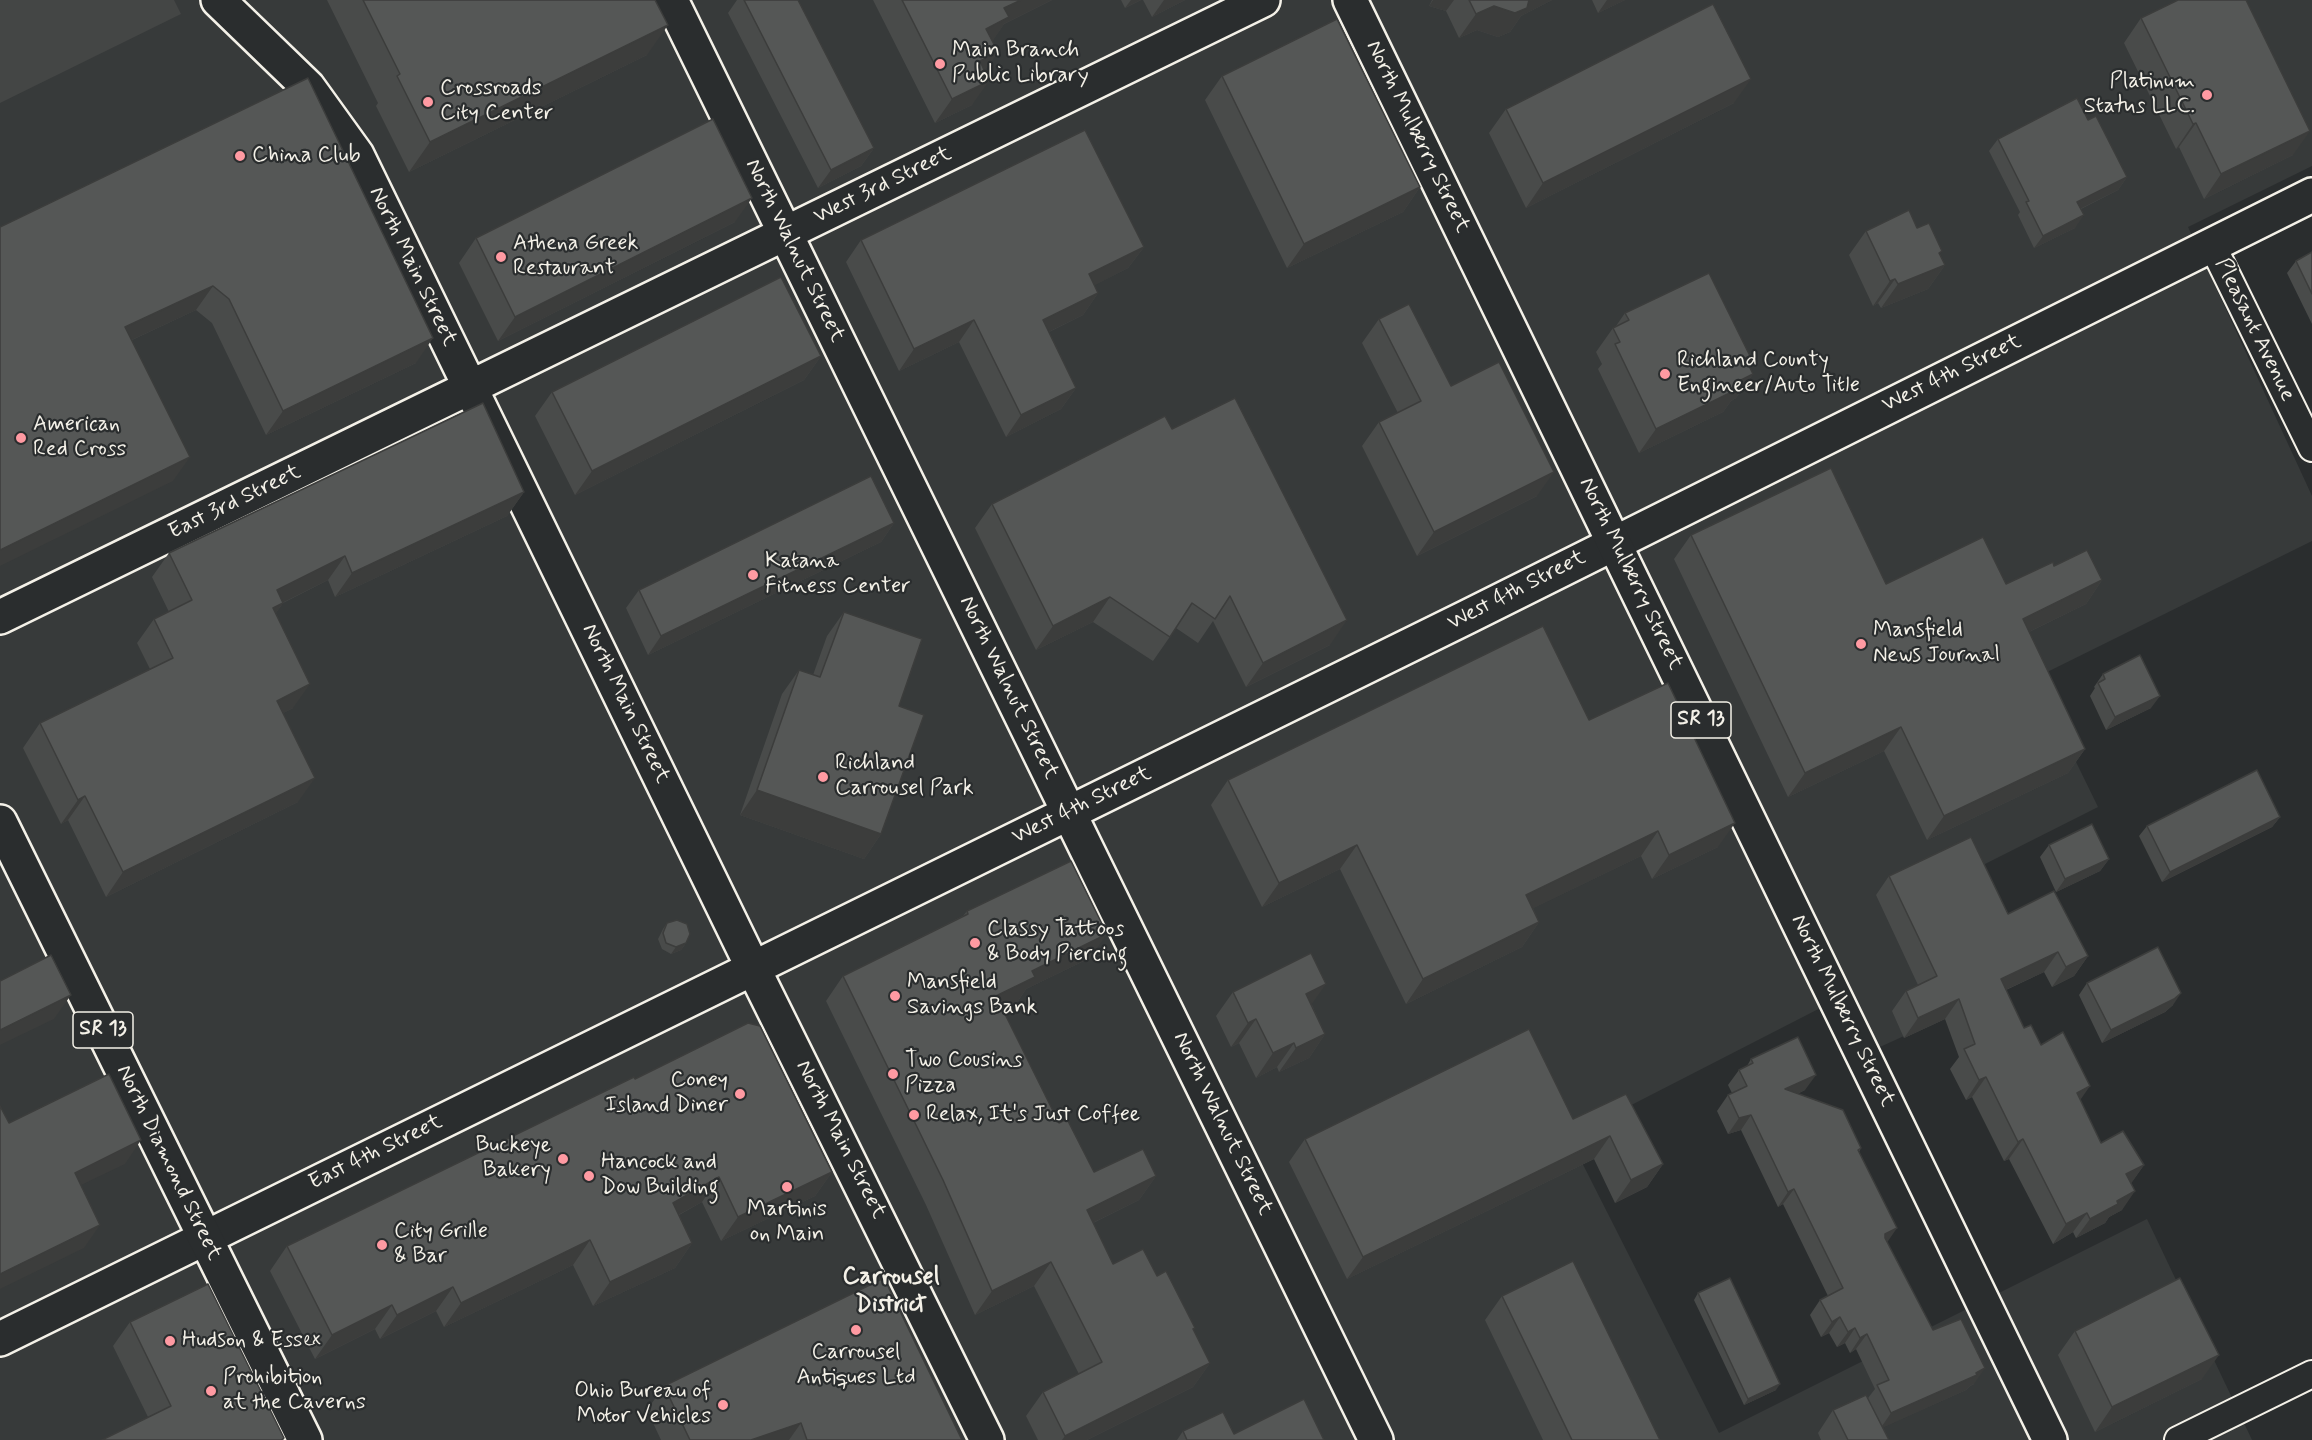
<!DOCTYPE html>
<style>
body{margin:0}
canvas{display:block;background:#2a2d2e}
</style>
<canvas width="2312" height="1440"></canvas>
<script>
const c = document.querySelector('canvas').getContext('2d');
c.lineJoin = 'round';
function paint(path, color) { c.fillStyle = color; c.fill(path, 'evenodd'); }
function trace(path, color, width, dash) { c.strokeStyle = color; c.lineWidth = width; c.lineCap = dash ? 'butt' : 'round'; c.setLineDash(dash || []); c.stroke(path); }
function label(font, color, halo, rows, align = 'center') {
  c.font = font + ' Mynerve,sans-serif'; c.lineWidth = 4.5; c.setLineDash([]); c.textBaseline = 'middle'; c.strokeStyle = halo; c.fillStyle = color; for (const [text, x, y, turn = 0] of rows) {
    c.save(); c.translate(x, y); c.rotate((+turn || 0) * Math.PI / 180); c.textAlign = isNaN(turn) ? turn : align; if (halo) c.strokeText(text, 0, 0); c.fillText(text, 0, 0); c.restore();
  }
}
const built = new Path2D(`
 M0,0H2312V166L2188,227L2312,496V541L2035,678L2098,807L1979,867L2031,978L1858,1057L1834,1001L1569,1137L1719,1433L2147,1219L2252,1440H0Z`);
const green = new Path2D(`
 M0,0H174L181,14L0,103Z`);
const street = new Path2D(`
 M2212,245L2312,448
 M2178,1440L2312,1374`);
const secondary = new Path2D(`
 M218,0L308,87L357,155L753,968L987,1440
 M671,0L1376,1440
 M0,617L1263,0
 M0,1339L1467,617L2312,195`);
const highway = new Path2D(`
 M1350,0L2050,1440
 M0,822L305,1440`);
const wall = new Path2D(`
 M327,0H655L647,55L409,172L376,106L378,103Z
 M737,0H798L874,148L861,166L818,188L728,13Z
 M873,0H1052L1004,24L992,41L998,52L984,71L972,105L935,123Z
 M1121,0H1141L1125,8Z
 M1143,0H1185L1152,17Z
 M1432,0H1552L1521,16L1510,32L1498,37L1477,30L1459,38L1446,11L1429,6Z
 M1592,0H1625L1598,13Z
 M2141,18L2293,155L2204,199L2179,147L2176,149L2124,43Z
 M1222,76L1420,187L1403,212L1287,268L1205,100Z
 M308,78L416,363L266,435L212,323L196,310L132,340L173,481L0,227Z
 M1734,103L1526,208L1489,133L1506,109Z
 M2088,120L2127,177L2118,190L2081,209L2075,228L2034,248L2018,215L2020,212L1989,151L1998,139Z
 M735,222L498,341L459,263L476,238Z
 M1917,228L1939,254L1945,265L1928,289L1881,308L1878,303L1873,306L1849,255L1866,231Z
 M861,240L1144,247L1128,268L1094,285L1098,293L1083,315L1049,332L1076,388L1061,409L1006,437L959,342L899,371L846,262Z
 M2312,252V324L2287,273L2296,261Z
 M1625,313L1746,360L1753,374L1736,398L1731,401L1723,412L1639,453L1598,369L1602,364L1596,352L1613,328L1616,326Z
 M1379,319L1451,386L1537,496L1417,556L1362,446L1379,422L1398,413L1362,343Z
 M821,356L804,380L575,495L535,416L552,392Z
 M1172,429L1330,645L1246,687L1213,621L1198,643L1176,628L1153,661L1093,622L1036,650L975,528L992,504Z
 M524,492L507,516L335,597L328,580L283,603L275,614L293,708L283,713L298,802L106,897L68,820L61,824L23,748L40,723L150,669L137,643L154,619L169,612L152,577L169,553Z
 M894,523L881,542L648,655L626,608L639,590Z
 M1691,535L1886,584H2006L2054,566L2102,580L2086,604L2029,632L2085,749L2068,773L1927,840L1884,751L1788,797L1674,559Z
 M844,612L899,706L881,834L864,859L740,815L782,694L799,670L813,675L827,636Z
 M2103,674L2151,708L2106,730L2090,696L2095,688L2094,687Z
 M1589,720L1718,847L1652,879L1641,856L1533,908L1539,922L1522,947L1406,1004L1340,869L1262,907L1211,805L1228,780Z
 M2280,817L2272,827L2162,882L2139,836L2147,826Z
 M2049,845L2109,859L2100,871L2056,892L2040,857Z
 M1889,876L2008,914L2088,956L2074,976L2052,987L2044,972L2006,990L2024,1028L2041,1045L2080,1100L2101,1143L2144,1165L2131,1183L2122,1210L2109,1217L2105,1223L2076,1238L2073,1232L2053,1244L2009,1159L2004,1161L1972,1097L1966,1100L1950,1069L1959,1057L1945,1019L1904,1038L1892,1011L1906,991L1918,985L1876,895Z
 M967,911L1090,958L1026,989L1018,1001L1002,1009L1059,1123L1094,1172L1156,1176L1139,1200L1093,1223L1113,1264L1157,1276L1193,1330L1210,1363L1193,1387L1087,1440H1038L1026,1416L1043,1392L1079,1374L1034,1286L975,1315L926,1205L826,1001L843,976L963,916Z
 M667,923L686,943L681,950L671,954L662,949L658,939L663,929Z
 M2087,983L2173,1005L2165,1012L2102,1043L2079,995Z
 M1233,992L1312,1005L1325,1034L1309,1058L1279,1072L1277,1067L1256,1078L1239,1043L1231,1047L1216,1016Z
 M1751,1059L1805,1090L1797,1094L1861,1148L1859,1152L1887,1242L1933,1330L1974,1384L1970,1386L1966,1390L1883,1427L1889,1440H1821L1818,1433L1833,1410L1868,1398L1875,1389L1856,1349L1850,1353L1845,1343L1837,1347L1829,1333L1821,1337L1810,1315L1820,1300L1828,1296L1783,1204L1778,1207L1741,1130L1728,1134L1717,1111L1728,1095L1732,1093L1728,1085L1739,1070L1747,1066Z
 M635,1079L832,1172L815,1196L721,1241L702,1202L679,1215L692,1243L675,1268L593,1306L573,1265L444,1327L436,1311L380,1339L375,1329L315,1359L270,1271L287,1246Z
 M1626,1094L1663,1164L1647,1187L1615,1203L1594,1159L1347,1279L1289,1162L1305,1139L1573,1119Z
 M1698,1293L1776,1390L1744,1405L1694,1300Z
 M1502,1296L1660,1440H1543L1485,1320Z
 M130,1322L284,1438L148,1417L113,1346Z
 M2075,1331L2202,1379L2095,1432L2058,1355Z
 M664,1386L962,1440H661L647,1410Z
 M1183,1431L1234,1434L1324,1440H1177Z`);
const shadedWall = new Path2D(`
 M1021,0H1052L1004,24L992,42L986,29L1004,8Z
 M1131,0H1141L1125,8Z
 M1164,0H1185L1152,17Z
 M1433,0H1454L1446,11L1429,6Z
 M1527,0H1552L1521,16L1510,32L1498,37L1477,30L1459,38L1476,14L1494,6Z
 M1607,0H1625L1598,13Z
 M668,25L647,55L409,172L430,142Z
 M998,52L981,76L980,61Z
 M1751,79L1734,103L1526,208L1543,183Z
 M989,81L972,105L935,123L952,99Z
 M2196,123L2179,147L2176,149L2193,124Z
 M2310,131L2293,155L2204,199L2221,174Z
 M874,148L861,166L818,188L831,170Z
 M2127,177L2118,190L2068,215L2077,202Z
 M1420,187L1403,212L1287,268L1304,244Z
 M752,198L735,222L498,341L515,317Z
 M2084,215L2075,228L2034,248L2043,236Z
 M1144,247L1128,268L1074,296L1089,274Z
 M1942,251L1927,272L1945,265L1928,289L1881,308L1898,284Z
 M1895,279L1878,303L1873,306L1890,281Z
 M213,286L196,310L108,351L125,327Z
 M1098,293L1083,315L1028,342L1043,320Z
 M974,320L959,342L899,371L914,349Z
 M433,338L416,363L266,435L283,411Z
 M821,356L804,380L575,495L592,471Z
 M1753,374L1736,398L1731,401L1723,412L1639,453L1656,429L1737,382Z
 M1076,388L1061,409L1006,437L1021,415Z
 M190,457L173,481L0,566V550Z
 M1554,472L1537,496L1417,556L1434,532Z
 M524,492L507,516L335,597L352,573Z
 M894,523L881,542L648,655L661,636Z
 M345,556L328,580L260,614L277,590Z
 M2102,580L2086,604L2006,643L2023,619Z
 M1110,597L1093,622L1036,650L1053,626Z
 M283,603L266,627L273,608Z
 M1347,620L1330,645L1246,687L1263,663Z
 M310,684L293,708L260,725L277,701Z
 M2160,696L2151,708L2106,730L2115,717Z
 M1901,727L1884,751L1788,797L1805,773Z
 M2085,749L2068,773L1927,840L1944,816Z
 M315,778L298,802L106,897L123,872Z
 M757,790L881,834L864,859L740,815Z
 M85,796L68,820L61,824L78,800Z
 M2280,817L2272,827L2162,882L2170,872Z
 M1735,823L1718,847L1652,879L1669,855Z
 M1658,831L1641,856L1509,920L1526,895Z
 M1357,845L1340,869L1262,907L1279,883Z
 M2109,859L2100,871L2056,892L2065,879Z
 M1539,922L1522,947L1406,1004L1423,979Z
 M1107,934L1090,958L1026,989L1018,1001L979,1020L996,996L1032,971Z
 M686,943L681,950L671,954L676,947Z
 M2058,952L2044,972L1988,998L2001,979Z
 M2088,956L2074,976L2052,987L2066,967Z
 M1326,984L1309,1008L1306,994Z
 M2181,993L2173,1005L2165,1012L2102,1043L2111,1030Z
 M71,995L54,1019L0,1045V1030Z
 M1959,999L1945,1019L1904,1038L1918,1018Z
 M1256,1019L1239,1043L1231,1047L1248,1023Z
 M1325,1034L1309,1058L1279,1072L1296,1048Z
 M1294,1043L1277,1067L1256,1078L1273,1053Z
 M1816,1075L1805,1090L1774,1105L1785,1089Z
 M1986,1077L1972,1097L1966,1100L1979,1080Z
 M2090,1086L2076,1106L2077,1093Z
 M1751,1115L1741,1130L1728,1134L1739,1118Z
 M1610,1136L1594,1159L1347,1279L1363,1257Z
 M2023,1139L2009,1159L2004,1161L2018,1142Z
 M141,1140L125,1164L58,1196L75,1173Z
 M1663,1164L1647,1187L1615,1203L1631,1180Z
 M2144,1165L2130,1185L2126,1174Z
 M832,1172L815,1196L721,1241L738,1217Z
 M1156,1176L1139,1200L1070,1234L1087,1210Z
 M719,1177L702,1202L656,1227L673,1203Z
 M1794,1189L1783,1204L1778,1207L1788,1192Z
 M2135,1191L2122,1210L2109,1217L2105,1223L2076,1238L2090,1219L2117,1201Z
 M2087,1213L2073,1232L2053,1244L2066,1224Z
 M100,1225L84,1248L0,1289V1274Z
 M1897,1228L1886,1244L1874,1249L1885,1234Z
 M590,1240L573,1265L444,1327L461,1303Z
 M692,1243L675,1268L593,1306L610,1282Z
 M1051,1262L1034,1286L975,1315L992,1291Z
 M453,1287L436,1311L380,1339L397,1315Z
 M392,1305L375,1329L315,1359L332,1335Z
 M1840,1317L1829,1333L1821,1337L1832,1322Z
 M1855,1328L1845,1343L1837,1347L1848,1332Z
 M1867,1334L1856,1349L1850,1353L1860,1338Z
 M2219,1355L2202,1379L2095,1432L2112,1407Z
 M1210,1363L1193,1387L1087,1440H1062L1065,1436Z
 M1985,1368L1974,1384L1970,1386L1966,1390L1880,1429L1891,1413Z
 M1780,1384L1776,1390L1744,1405L1748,1399Z
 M801,1423L789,1440H751Z`);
const building = new Path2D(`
 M363,0H655L668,25L430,142L397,76L400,74Z
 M744,0H798L874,148L831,170Z
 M902,0H1021L1004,8L1009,17L986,29L998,52L980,61L989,81L952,99Z
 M1469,0H1529L1527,8L1515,13L1494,6L1476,14Z
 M2178,0H2246L2310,131L2221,174L2196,123L2193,124L2141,18Z
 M1713,4L1751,79L1543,183L1506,109Z
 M1337,19L1420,187L1304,244L1222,76Z
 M308,78L433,338L283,411L229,299L213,286L125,327L190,457L0,550V227Z
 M2077,98L2088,120L2096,116L2127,177L2077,202L2084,215L2043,236L2026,202L2029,201L1998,139Z
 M713,119L752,198L515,317L476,238Z
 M1085,130L1144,247L1089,274L1098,293L1043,320L1076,388L1021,415L974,320L914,349L861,240Z
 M1909,210L1917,228L1929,223L1942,251L1939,253L1945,265L1898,284L1895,279L1890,281L1866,231Z
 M2312,252V294L2296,261Z
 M1709,273L1750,356L1745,358L1753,374L1737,382L1740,388L1656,429L1615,344L1620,342L1613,328L1629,320L1625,313Z
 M781,277L821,356L592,471L552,392Z
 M1409,304L1451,386L1499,362L1554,472L1434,532L1379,422L1421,401L1379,319Z
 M1235,398L1347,620L1263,663L1230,596L1215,619L1192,603L1170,637L1110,597L1053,626L992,504L1165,416L1172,429Z
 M483,403L524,492L352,573L345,556L277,590L283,603L273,608L310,684L277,701L315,778L123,872L85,796L78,800L40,723L173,658L154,619L192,600L169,553Z
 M1831,468L1886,584L1983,537L2006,584L2053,562L2054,566L2087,550L2102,580L2023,619L2085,749L1944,816L1901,727L1805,773L1691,535Z
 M871,476L894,523L661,636L639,590Z
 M844,612L922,639L899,706L924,715L881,834L757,790L799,670L820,677Z
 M1543,626L1589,720L1668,683L1735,823L1669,855L1658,831L1526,895L1539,922L1423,979L1357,845L1279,883L1228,780Z
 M2140,655L2160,696L2115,717L2098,683L2105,679L2103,674Z
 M2257,770L2280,817L2170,872L2147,826Z
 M2092,824L2109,859L2065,879L2049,845Z
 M1971,837L2008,914L2054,891L2088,956L2066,967L2058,952L2001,979L2024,1028L2031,1025L2041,1045L2063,1032L2090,1086L2077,1093L2101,1143L2123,1131L2144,1165L2126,1174L2135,1191L2117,1201L2118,1204L2090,1219L2087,1213L2066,1224L2023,1139L2018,1142L1986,1077L1979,1080L1964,1049L1975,1044L1959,999L1918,1018L1906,991L1937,976L1889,876Z
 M1071,861L1107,934L1032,971L1035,977L996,996L1059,1123L1067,1119L1094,1172L1143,1149L1156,1176L1087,1210L1113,1264L1143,1249L1157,1276L1166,1271L1195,1328L1193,1329L1210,1363L1065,1436L1043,1392L1102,1362L1051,1262L992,1291L943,1180L843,976L968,914L967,911Z
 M677,920L687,924L690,934L686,943L676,947L666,943L663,933L667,923Z
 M2158,947L2181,993L2174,999L2111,1030L2087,983Z
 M1311,953L1326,984L1306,994L1325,1034L1296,1048L1294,1043L1273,1053L1256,1019L1248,1023L1233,992Z
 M51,955L71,995L0,1030V981Z
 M748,1023L760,1026L832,1172L738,1217L719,1177L673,1203L692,1243L610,1282L590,1240L461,1303L453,1287L397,1315L392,1305L332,1335L287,1246L634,1077L635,1079Z
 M1529,1029L1573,1119L1626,1094L1663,1164L1631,1180L1610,1136L1363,1257L1305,1139Z
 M1798,1037L1816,1075L1785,1089L1843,1110L1861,1148L1858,1150L1897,1228L1885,1234V1238L1933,1330L1961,1319L1985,1368L1976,1373L1977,1375L1891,1413L1877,1385L1889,1380L1867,1334L1860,1338L1855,1328L1848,1332L1840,1317L1832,1322L1820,1300L1843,1288L1794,1189L1788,1192L1751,1115L1739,1118L1728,1095L1747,1086L1739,1070L1753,1063L1751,1059Z
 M109,1074L141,1140L75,1173L100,1225L0,1274V1106L9,1123Z
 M1573,1261L1660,1440H1572L1502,1296Z
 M884,1278L962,1440H807L801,1423L751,1440H690L664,1386Z
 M1730,1278L1780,1384L1748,1399L1698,1293Z
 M2180,1278L2219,1355L2112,1407L2075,1331Z
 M208,1284L284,1438L281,1440H102L171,1406L130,1322Z
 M1866,1395L1889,1440H1848L1833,1410Z
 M1304,1399L1324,1440H1187L1183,1431L1223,1412L1234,1434Z`);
const markers = [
 [940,64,6,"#ff9aa2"],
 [2207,95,6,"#ff9aa2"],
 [428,102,6,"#ff9aa2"],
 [240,156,6,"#ff9aa2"],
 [501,257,6,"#ff9aa2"],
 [1665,374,6,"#ff9aa2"],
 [21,438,6,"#ff9aa2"],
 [753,575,6,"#ff9aa2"],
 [1861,644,6,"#ff9aa2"],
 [823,777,6,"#ff9aa2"],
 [975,943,6,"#ff9aa2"],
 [895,996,6,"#ff9aa2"],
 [893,1074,6,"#ff9aa2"],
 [740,1094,6,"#ff9aa2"],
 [914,1115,6,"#ff9aa2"],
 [563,1159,6,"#ff9aa2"],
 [589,1176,6,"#ff9aa2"],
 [787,1187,6,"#ff9aa2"],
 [382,1245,6,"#ff9aa2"],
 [856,1330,6,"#ff9aa2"],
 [170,1341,6,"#ff9aa2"],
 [211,1391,6,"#ff9aa2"],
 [723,1405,6,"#ff9aa2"]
];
const shields = [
 [1701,720,60],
 [103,1030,60]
];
const shieldNames = [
 ["SR 13",1701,720],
 ["SR 13",103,1030]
];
const poiNames = [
 ["Main Branch",952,51],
 ["Public Library",952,76],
 ["Platinum",2195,82,"right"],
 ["Status LLC.",2195,107,"right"],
 ["Crossroads",440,89],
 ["City Center",440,114],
 ["China Club",252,156],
 ["Athena Greek",513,244],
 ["Restaurant",513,269],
 ["Richland County",1677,361],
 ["Engineer/Auto Title",1677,386],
 ["American",33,425],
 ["Red Cross",33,450],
 ["Katana",765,562],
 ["Fitness Center",765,587],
 ["Mansfield",1873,631],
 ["News Journal",1873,656],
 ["Richland",835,764],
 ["Carrousel Park",835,789],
 ["Classy Tattoos",987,930],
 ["& Body Piercing",987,955],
 ["Mansfield",907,983],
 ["Savings Bank",907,1008],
 ["Two Cousins",905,1061],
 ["Pizza",905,1086],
 ["Coney",728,1081,"right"],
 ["Island Diner",728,1106,"right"],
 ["Relax, It's Just Coffee",926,1115],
 ["Buckeye",551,1146,"right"],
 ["Bakery",551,1171,"right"],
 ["Hancock and",601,1163],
 ["Dow Building",601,1188],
 ["Martinis",787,1210,"center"],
 ["on Main",787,1235,"center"],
 ["City Grille",394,1232],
 ["& Bar",394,1257],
 ["Hudson & Essex",182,1341],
 ["Carrousel",856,1353,"center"],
 ["Antiques Ltd",856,1378,"center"],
 ["Prohibition",223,1378],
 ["at the Caverns",223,1403],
 ["Ohio Bureau of",711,1392,"right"],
 ["Motor Vehicles",711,1417,"right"]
];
const streetNames = [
 ["North Mulberry Street",1417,137,64],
 ["West 3rd Street",883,186,-26],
 ["North Walnut Street",794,251,64],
 ["North Main Street",412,267,64],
 ["Pleasant Avenue",2254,330,64],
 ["West 4th Street",1952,374,-26],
 ["East 3rd Street",235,503,-26],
 ["North Mulberry Street",1630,574,64],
 ["West 4th Street",1517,591,-27],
 ["North Walnut Street",1008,688,64],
 ["North Main Street",625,704,64],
 ["West 4th Street",1082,806,-26],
 ["North Mulberry Street",1842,1011,64],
 ["North Walnut Street",1222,1124,64],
 ["North Main Street",840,1140,63],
 ["East 4th Street",376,1153,-26],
 ["North Diamond Street",168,1163,64]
];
const neighbourhoodNames = [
 ["Carrousel",891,1278],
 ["District",891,1306]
];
paint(built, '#373a3a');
paint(green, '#444645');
trace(street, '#f4f1e8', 30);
trace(secondary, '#f4f1e8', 38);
trace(highway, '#f4f1e8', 38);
trace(street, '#2a2d2e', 26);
trace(secondary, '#2a2d2e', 33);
trace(highway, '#2a2d2e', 33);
paint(wall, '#494b4a');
paint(shadedWall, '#3c3d3c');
paint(building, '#555756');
trace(building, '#3c3d3c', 1.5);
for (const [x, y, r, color] of markers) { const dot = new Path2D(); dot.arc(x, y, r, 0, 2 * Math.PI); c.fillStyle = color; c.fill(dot); trace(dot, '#2a2d2e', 2); }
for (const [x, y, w] of shields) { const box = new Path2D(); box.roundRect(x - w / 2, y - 18, w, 36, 4.5); c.fillStyle = '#2a2d2e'; c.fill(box); trace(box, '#f4f1e8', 1.5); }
label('bold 21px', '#f4f1e8', null, shieldNames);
label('22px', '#f4f1e8', '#2a2d2e', poiNames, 'left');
label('22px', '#f4f1e8', '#2a2d2e', streetNames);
label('bold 24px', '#f4f1e8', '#2a2d2e', neighbourhoodNames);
</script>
